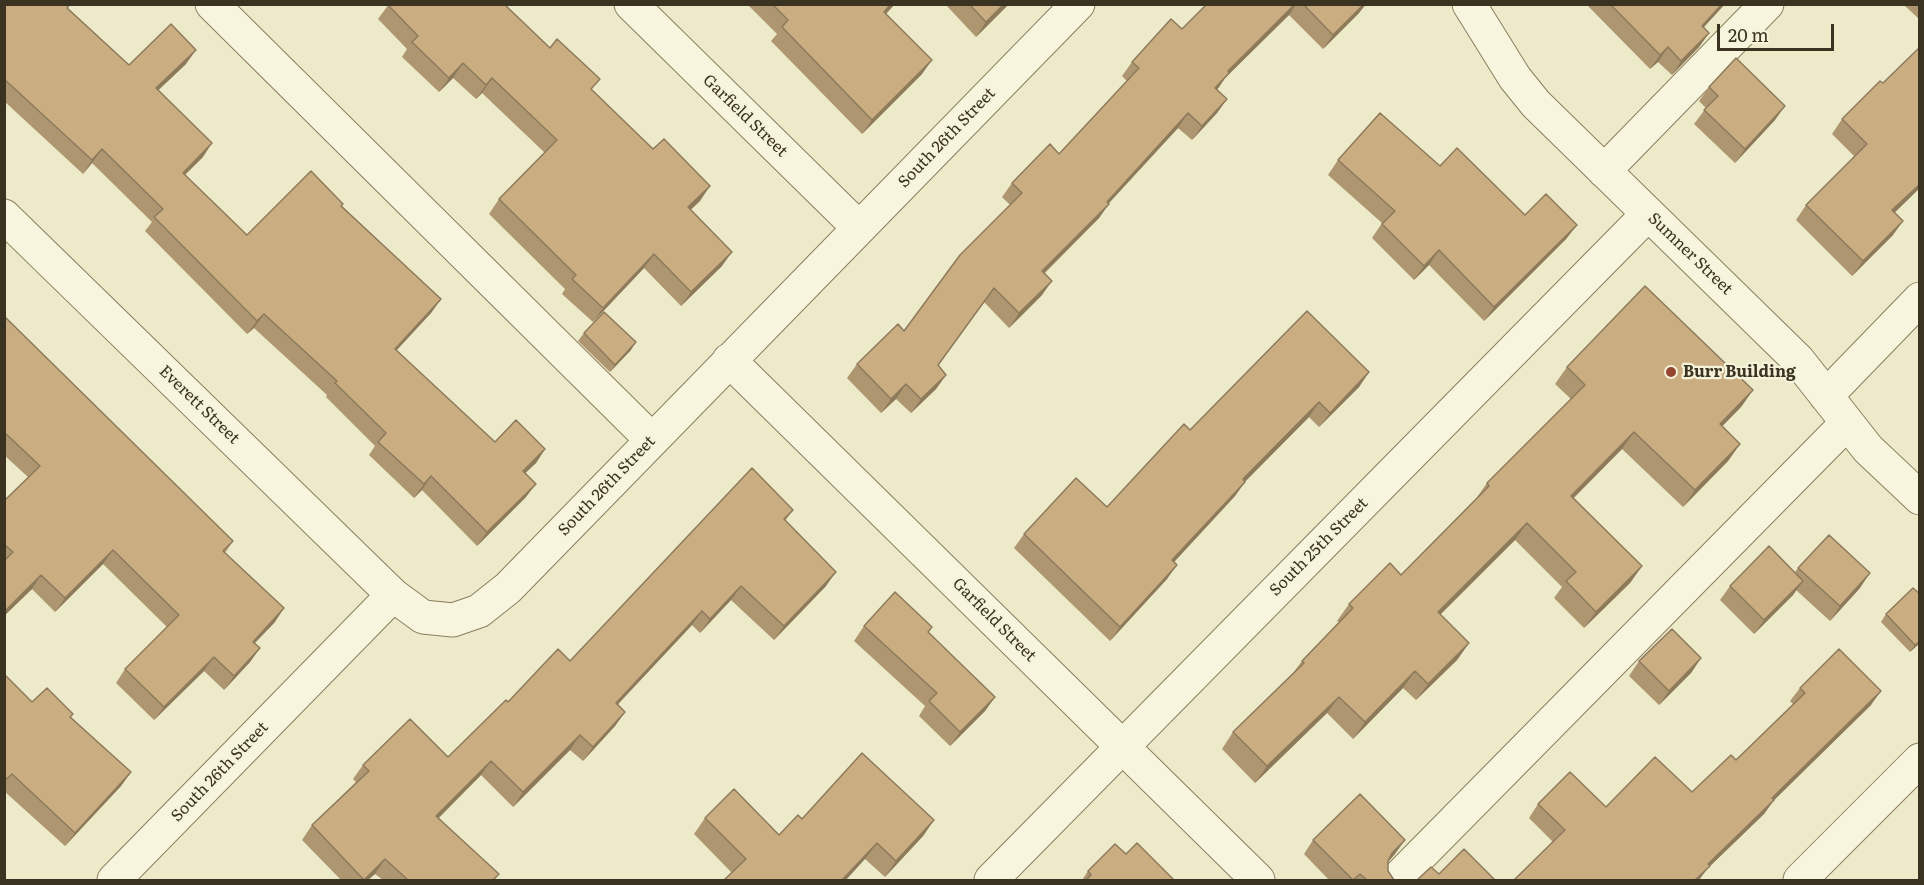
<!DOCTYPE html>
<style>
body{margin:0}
#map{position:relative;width:1924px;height:885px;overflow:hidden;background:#edeaca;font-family:Literata,serif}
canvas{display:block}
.frame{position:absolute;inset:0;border:6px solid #3b3322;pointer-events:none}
.scale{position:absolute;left:1717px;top:24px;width:117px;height:27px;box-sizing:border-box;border:3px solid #3b3322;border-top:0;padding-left:8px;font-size:18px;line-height:21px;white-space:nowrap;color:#3b3322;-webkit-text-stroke:4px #f5f3da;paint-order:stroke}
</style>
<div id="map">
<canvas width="1924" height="885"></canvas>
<div class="frame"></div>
<div class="scale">20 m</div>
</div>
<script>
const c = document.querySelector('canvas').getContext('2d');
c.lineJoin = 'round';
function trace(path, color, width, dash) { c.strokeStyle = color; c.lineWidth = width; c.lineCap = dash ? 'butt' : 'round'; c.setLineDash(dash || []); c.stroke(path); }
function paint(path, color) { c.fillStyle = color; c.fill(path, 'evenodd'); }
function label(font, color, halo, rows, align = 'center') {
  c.font = font + ' Literata,serif'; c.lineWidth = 4.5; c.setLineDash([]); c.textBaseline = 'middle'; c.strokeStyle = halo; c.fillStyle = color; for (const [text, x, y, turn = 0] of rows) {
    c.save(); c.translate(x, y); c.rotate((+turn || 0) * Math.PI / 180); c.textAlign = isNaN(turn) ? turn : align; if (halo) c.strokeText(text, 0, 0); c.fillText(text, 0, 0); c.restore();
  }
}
const minor = new Path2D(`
 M212,4L652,440
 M631,4L859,228
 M1469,4L1515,78L1536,104L1798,360L1868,449L1920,498
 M1604,171L1767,4
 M4,216L393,595L423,617L453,620L479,611L508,588L1078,4
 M729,360L1258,880
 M1826,396L1920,299
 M114,880L393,595
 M991,880L1648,214
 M1396,880L1847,423
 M1800,880L1920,760`);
const wall = new Path2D(`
 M4,4L69,9L129,65L186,64L158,90L203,157L185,175L247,235L342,206L441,299L431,313L396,350L495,442L545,449L536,463L525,473L526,497L477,546L422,490L414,498L369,455L375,446L326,397L327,395L254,328L247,334L145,231L152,222L92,163L83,174L4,101Z
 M389,4L592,90L700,201L690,210L722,266L681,306L644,268L593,322L562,294L565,289L489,214L499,199L545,153L482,93L476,99L453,78L439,92L402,57L407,49L378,19Z
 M747,4H895L886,14L922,74L862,134L771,41L777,34Z
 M945,4H1009L976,37Z
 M1207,4H1366L1359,13L1323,49L1289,15L1225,78L1217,90L1227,99L1217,113L1192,140L1178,128L1109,203L1099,218L1045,273L1042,295L1009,328L984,302L938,366L946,375L936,389L911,413L896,399L881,413L847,378L857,364L904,331L1010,205L1002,197L1012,183L1059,154L1127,81L1122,76L1132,62L1182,29Z
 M1586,4H1725L1704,27L1709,33L1699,47L1672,75L1658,62L1650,69Z
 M1903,4H1920V20Z
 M1883,83L1895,213L1893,235L1852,276L1796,220L1806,205L1855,157L1832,134L1842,119Z
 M1709,87L1775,120L1735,163L1694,124L1706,108L1699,101Z
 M1338,160L1440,166L1525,215L1577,225L1566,239L1484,321L1429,265L1414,280L1372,238L1382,223L1328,175Z
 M4,316L233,541L225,553L275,622L255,643L260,648L250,662L224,690L204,671L154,720L116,683L125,669L167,627L103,564L55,612L32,589L4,616V501L28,477L4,455Z
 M584,333L631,350L610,372L578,341Z
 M1567,367L1753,390L1741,407L1722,426L1740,444L1728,461L1683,507L1622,449L1574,498L1642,566L1630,583L1584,628L1554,598L1562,587L1515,540L1440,614L1469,643L1457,660L1416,700L1403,688L1353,739L1327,713L1255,783L1222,749L1233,732L1293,673L1302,661L1339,622L1337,621L1349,604L1401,575L1475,500L1487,483L1571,399L1555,384Z
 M1369,372L1359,387L1319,427L1309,417L1245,481L1235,496L1174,562L1167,579L1110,641L1014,548L1024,534L1107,507L1190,430Z
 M793,510L785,521L826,586L774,640L731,600L700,633L692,625L618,704L625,712L615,726L583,761L570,750L513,807L481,775L439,818L494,880H383L375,874L368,880H341L302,840L312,825L356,782L353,779L363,765L448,757L508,702Z
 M1798,568L1860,588L1830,621L1796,590L1793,595L1754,634L1720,600L1730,586L1795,572Z
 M1920,594V643L1910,652L1881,622L1886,614Z
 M864,626L928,633L995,697L985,711L950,746L919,716L925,706L854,641Z
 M1701,658L1691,673L1659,705L1629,676L1639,661Z
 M4,674L32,702L71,717L131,772L121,786L65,846L4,791Z
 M1800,688L1871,705L1774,800L1764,814L1708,868L1553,842L1529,818L1538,804L1606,807L1692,792L1736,760L1793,704L1790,701Z
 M705,818L779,835L802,819L934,820L923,836L885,877L865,859L732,873L694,834Z
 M1313,840L1395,854L1388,862V871L1394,880H1329L1304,854Z
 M1126,854L1174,880H1082L1088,871Z`);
const shadedWall = new Path2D(`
 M891,4H895L874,26L884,12Z
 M1004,4H1009L976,37L986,22Z
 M1295,4H1296L1289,15L1225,78L1219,87L1205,102L1228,71Z
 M1364,4H1366L1359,13L1323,49L1333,35Z
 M1722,4H1725L1692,40L1702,26Z
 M1709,33L1699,47L1672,75L1681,61Z
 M1668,47L1658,62L1650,69L1660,55Z
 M196,50L186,64L146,102L156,88Z
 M932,60L922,74L862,134L872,120Z
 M463,63L453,78L439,92L449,78Z
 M492,78L482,93L476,99L486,85Z
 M1227,99L1217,113L1192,140L1202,126Z
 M1785,106L1775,120L1735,163L1745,149Z
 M1188,113L1178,128L1097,216L1107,202Z
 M212,143L203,157L173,186L183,173Z
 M102,149L92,163L83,174L92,160Z
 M1920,184V188L1882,225L1892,210Z
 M710,186L700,201L678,222L688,207Z
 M1109,204L1099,218L1032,285L1042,271Z
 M1903,221L1893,235L1852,276L1863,261Z
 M1577,225L1566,239L1484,321L1494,307Z
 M1439,250L1429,265L1414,280L1424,266Z
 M732,252L722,266L681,306L691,292Z
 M654,254L644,268L593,322L603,308Z
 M1052,281L1042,295L1009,328L1019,313Z
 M441,299L431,313L385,363L395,349Z
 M264,314L254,328L247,334L257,321Z
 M636,342L631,350L610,372L615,365Z
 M1369,372L1359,387L1319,427L1330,413Z
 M946,375L936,389L911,413L921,399Z
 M906,384L896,399L881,413L891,399Z
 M1753,390L1741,407L1708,441L1720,424Z
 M1319,402L1309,417L1233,494L1243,479Z
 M1634,432L1622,449L1559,512L1571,496Z
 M1740,444L1728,461L1683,507L1695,490Z
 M545,449L536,463L513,485L523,471Z
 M431,476L422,490L414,498L424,484Z
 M1245,482L1235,496L1162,575L1172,560Z
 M536,484L526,497L477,546L487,532Z
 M1527,523L1515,540L1426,629L1438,612Z
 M113,550L103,564L55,612L65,598Z
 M1177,565L1167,579L1110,641L1120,627Z
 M1642,566L1630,583L1584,628L1596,612Z
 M836,572L826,586L774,640L784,626Z
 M1870,573L1860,588L1830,621L1840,606Z
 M41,575L32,589L4,616V612Z
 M1803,581L1793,595L1754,634L1764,620Z
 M741,586L731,600L700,633L710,619Z
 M284,608L275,622L243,655L253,642Z
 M702,611L692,625L606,717L616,703Z
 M1920,641V643L1910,652L1915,645Z
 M1469,643L1457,660L1416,700L1428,684Z
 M260,648L250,662L224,690L234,676Z
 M214,657L204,671L154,720L164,707Z
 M1701,658L1691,673L1659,705L1669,691Z
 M1415,671L1403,688L1353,739L1365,722Z
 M1881,691L1871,705L1762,812L1772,798Z
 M995,697L985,711L950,746L960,732Z
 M1339,697L1327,713L1255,783L1267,766Z
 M625,712L615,726L583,761L593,747Z
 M580,735L570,750L513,807L523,792Z
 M491,761L481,775L426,830L436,816Z
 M131,772L121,786L65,846L75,833Z
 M1774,800L1764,814L1708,868L1699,880H1695L1708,864Z
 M934,820L923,836L885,877L896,861Z
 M1405,840L1395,854L1383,867L1392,853Z
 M877,843L865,859L846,880H842Z
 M385,859L375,874L368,880H364Z`);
const building = new Path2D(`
 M4,4H70L67,8L129,65L171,24L196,50L156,88L212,143L183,173L247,235L311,171L343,204L341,206L441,299L395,349L495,442L516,420L545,449L523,471L536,484L487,532L431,476L424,484L378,442L386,433L335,383L337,381L264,314L257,321L154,217L163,209L102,149L92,160L4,79Z
 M504,4L550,48L557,39L600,79L591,89L653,149L664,139L710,186L688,207L732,252L691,292L654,254L603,308L572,279L576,275L499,199L557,140L492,78L486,85L463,63L449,78L412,42L418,36L388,5Z
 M772,4H891L884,12L932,60L872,120L782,27L788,20Z
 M969,4H1004L986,22Z
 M1207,4H1295L1228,71L1229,73L1215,88L1227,99L1202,126L1188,113L1107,202L1109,204L1042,271L1052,281L1019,313L994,288L938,365L946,375L921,399L906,384L891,399L857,364L898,324L904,331L960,255L1022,193L1012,183L1050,144L1059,154L1139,68L1132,62L1171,19L1182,29Z
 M1303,4H1364L1333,35Z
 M1610,4H1722L1702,26L1709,33L1681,61L1668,47L1660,55Z
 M1920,47V184L1892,210L1903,221L1863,261L1806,205L1867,144L1842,119L1880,81L1883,83Z
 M1736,58L1785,106L1745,149L1704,110L1718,96L1709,87Z
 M1380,113L1440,166L1457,148L1525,215L1546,194L1577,225L1494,307L1439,250L1424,266L1382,224L1395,211L1338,160Z
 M1645,286L1753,390L1720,424L1740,444L1695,490L1634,432L1571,496L1642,566L1596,612L1566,581L1576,572L1527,523L1438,612L1469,643L1428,684L1415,671L1365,722L1339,697L1267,766L1233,732L1304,663L1302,661L1353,608L1349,604L1390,563L1401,575L1489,486L1487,483L1585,385L1567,367Z
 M1307,311L1369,372L1330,413L1319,402L1243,479L1245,482L1172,560L1177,565L1120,627L1024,534L1076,478L1107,507L1184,424L1190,430Z
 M604,312L636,342L615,365L584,333Z
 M4,316L233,541L223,551L284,608L253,642L260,648L234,676L214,657L164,707L125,669L179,615L113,550L65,598L41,575L4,612V561L13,552L4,544V501L40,466L4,432Z
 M752,468L793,510L784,519L836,572L784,626L741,586L710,619L702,611L616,703L625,712L593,747L580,735L523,792L491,761L436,816L499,874L493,880H408L385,859L364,880L312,825L369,771L363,765L410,719L448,757L506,700L508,702L558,649L570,661Z
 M1829,535L1870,573L1840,606L1798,568Z
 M1769,546L1803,581L1764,620L1730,586Z
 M1913,588L1920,594V641L1915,645L1886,614Z
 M895,592L932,627L928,632L995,697L960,732L929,701L937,693L864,626Z
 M1672,629L1701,658L1669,691L1639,661Z
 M1839,649L1881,691L1772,798L1774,800L1708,864L1710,866L1695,880H1514L1565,830L1538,804L1570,772L1606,807L1655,757L1692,792L1731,755L1736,760L1805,693L1800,688Z
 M4,674L32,702L47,688L73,714L70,717L131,772L75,833L12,774L4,781Z
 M862,753L934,820L896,861L877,843L842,880H724L746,859L705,818L734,789L779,835L798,815L802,819Z
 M1360,794L1405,840L1392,853L1388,861V871L1394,880H1367L1360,874L1353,880L1313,840Z
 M1137,843L1174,880H1086L1091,875L1088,871L1115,844L1126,854Z
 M1464,849L1495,880H1417L1431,867L1439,874Z`);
const markers = [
 [1671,372,6,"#964531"]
];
const streetNames = [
 ["Garfield Street",745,116,44],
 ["South 26th Street",947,138,-46],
 ["Sumner Street",1690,254,44],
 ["Everett Street",199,405,44],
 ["South 26th Street",607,486,-46],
 ["South 25th Street",1319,547,-45],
 ["Garfield Street",994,620,45],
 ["South 26th Street",220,772,-46]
];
const poiNames = [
 ["Burr Building",1683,372]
];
trace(minor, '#8a7e5f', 35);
trace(minor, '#f8f5de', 33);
paint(wall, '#ae9670');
paint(shadedWall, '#8d7a5b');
paint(building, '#caae82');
trace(building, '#8d7a5b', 1.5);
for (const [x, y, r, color] of markers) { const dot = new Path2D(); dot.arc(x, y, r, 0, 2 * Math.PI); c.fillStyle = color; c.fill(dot); trace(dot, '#f5f3da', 2); }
label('16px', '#3b3322', '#f5f3da', streetNames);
label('bold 16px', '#3b3322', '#f5f3da', poiNames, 'left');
</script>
